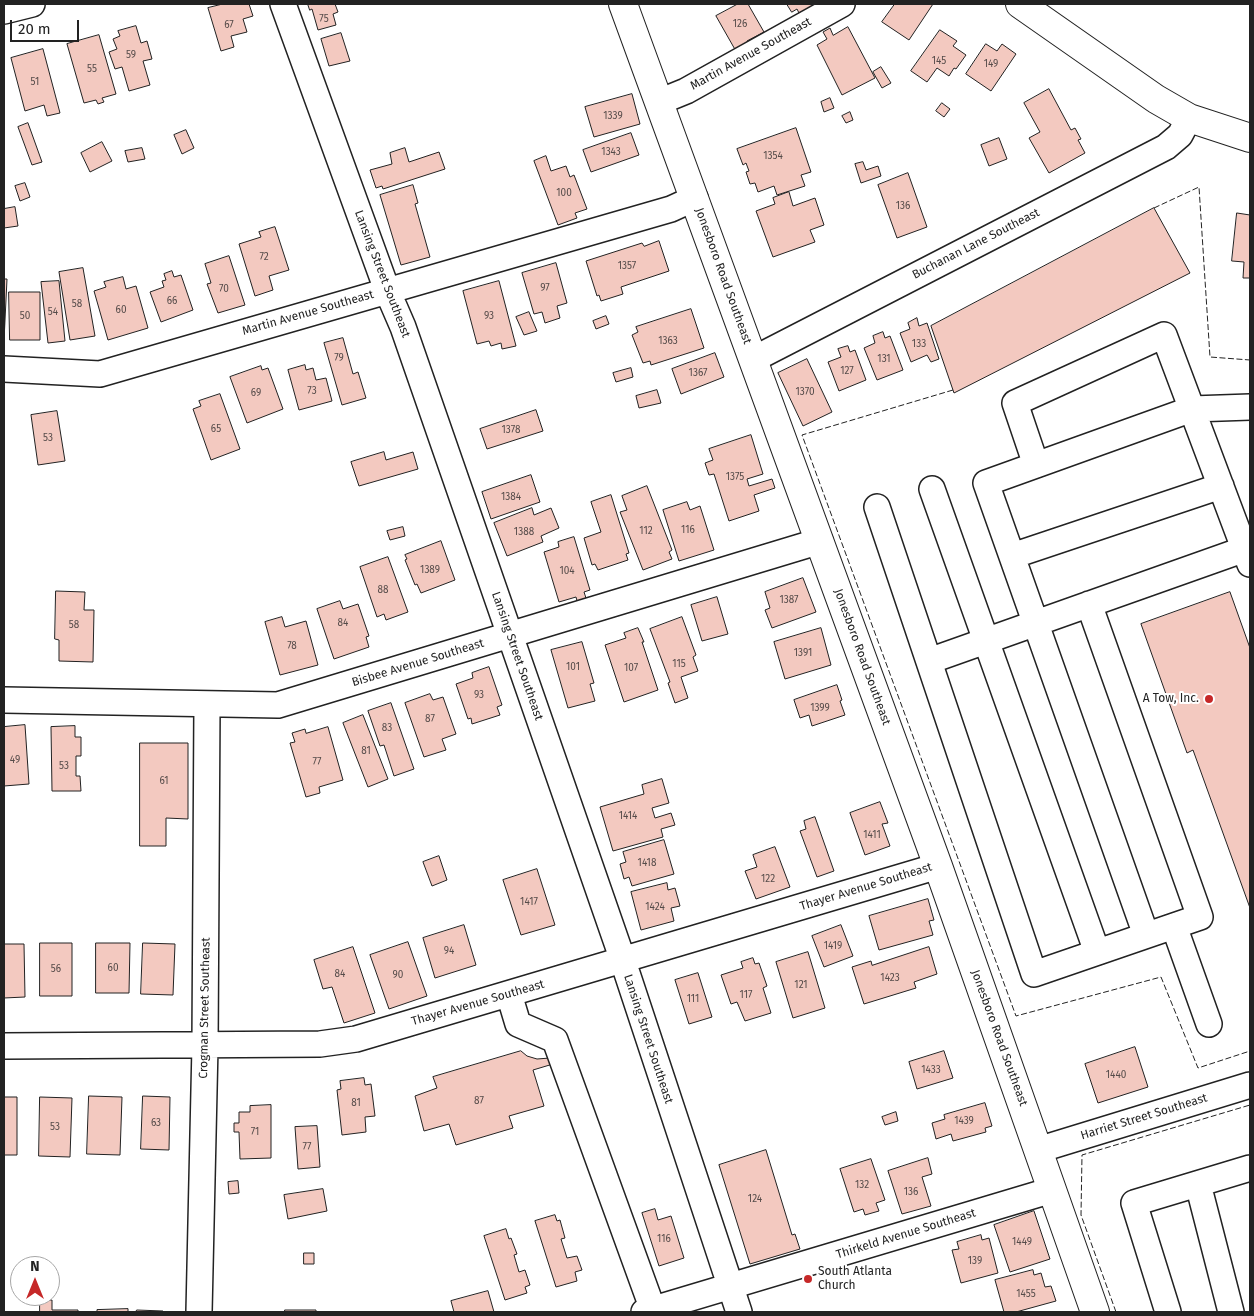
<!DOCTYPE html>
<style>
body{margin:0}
#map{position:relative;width:1254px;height:1316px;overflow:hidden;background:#fff;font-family:"Fira Sans",sans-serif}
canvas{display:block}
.frame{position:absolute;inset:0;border:5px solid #222;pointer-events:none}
.north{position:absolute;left:10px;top:1256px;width:50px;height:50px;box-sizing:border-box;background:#fff;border:1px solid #a7a7a7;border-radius:50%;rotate:0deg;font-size:14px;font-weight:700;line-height:20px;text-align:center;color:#222}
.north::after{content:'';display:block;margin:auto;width:18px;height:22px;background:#c62828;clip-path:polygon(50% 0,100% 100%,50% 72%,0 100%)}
.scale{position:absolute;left:10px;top:20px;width:69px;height:22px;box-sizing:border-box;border:2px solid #222;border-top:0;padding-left:6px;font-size:15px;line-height:18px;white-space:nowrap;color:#222;-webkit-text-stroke:4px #fff;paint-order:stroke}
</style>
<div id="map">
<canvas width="1254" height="1316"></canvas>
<div class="frame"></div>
<div class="north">N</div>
<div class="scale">20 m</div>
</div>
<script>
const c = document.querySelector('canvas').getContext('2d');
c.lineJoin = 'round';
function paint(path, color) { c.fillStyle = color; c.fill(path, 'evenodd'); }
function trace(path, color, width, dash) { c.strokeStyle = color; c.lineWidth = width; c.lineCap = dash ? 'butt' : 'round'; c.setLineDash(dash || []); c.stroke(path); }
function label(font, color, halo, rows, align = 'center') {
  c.font = font + ' "Fira Sans",sans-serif'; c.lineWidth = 4; c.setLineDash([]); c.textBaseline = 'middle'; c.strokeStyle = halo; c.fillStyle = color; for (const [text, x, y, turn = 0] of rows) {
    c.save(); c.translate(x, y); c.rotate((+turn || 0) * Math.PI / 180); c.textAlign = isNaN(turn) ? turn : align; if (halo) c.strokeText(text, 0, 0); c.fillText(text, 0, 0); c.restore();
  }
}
const building = new Path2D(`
 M223,4H249L253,16L243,19L247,32L231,36L234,47L221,51L208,8Z
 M308,4H335L338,12L333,14L336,25L318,30L312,9L310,10Z
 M738,4H748L764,32L747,41L750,46L737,53L716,16Z
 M787,4H817L799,13L797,9L792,12Z
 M895,4H933L909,40L882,22Z
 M136,26L141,43L147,41L152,59L143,61L150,85L129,91L122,67L115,69L109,52L117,49L113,39L120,36L118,31Z
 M848,27L875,78L842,95L817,45L827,39L823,32L830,28L833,35Z
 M940,30L957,41L953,46L966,55L956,69L954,68L949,76L937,68L927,82L911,71Z
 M341,33L350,61L329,66L321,39Z
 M99,35L116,94L102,98L104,102L98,104L96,100L84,103L67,44Z
 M986,44L997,51L1002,44L1016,54L991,91L966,74Z
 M43,49L60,113L47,116L44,105L25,111L11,58Z
 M881,67L891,83L882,88L873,72Z
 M1049,89L1071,130L1075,128L1081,139L1078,140L1085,153L1049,173L1029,138L1040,132L1024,103Z
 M632,94L640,124L594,137L585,107Z
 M830,98L834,108L824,112L821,102Z
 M942,103L950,109L944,117L936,111Z
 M850,112L853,120L846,123L842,116Z
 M28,123L42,162L32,165L18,127Z
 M796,128L811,172L801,175L805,186L777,195L774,186L758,192L755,183L750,184L746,172L749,171L746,163L743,165L737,149Z
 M186,130L194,148L182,154L174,135Z
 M631,133L639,155L591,172L583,150Z
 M999,138L1007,159L989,166L981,145Z
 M102,142L112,161L90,172L81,153Z
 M142,148L145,159L128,162L125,151Z
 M405,148L409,162L439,152L445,169L383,189L382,186L376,188L370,170L392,164L390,153Z
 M546,156L551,171L566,166L570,177L574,175L587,209L575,213L577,218L558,225L534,161Z
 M863,162L866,170L878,166L881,176L861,183L855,164Z
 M908,173L927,227L897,238L878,185Z
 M25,183L30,197L20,201L15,186Z
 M413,185L418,203L415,204L430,257L401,265L380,195Z
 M789,192L793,206L815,198L824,225L810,230L815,242L773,257L756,211L775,204L773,198Z
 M15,207L18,226L4,228V209Z
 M1154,208L1190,273L954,393L931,326Z
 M1237,213L1250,215V278H1243L1244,262L1232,261Z
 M275,227L289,270L269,276L273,290L255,296L239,244L261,237L259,232Z
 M659,241L669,271L621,287L623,294L601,301L599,295L597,296L586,261L642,243L644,246Z
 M229,256L245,305L218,313L207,284L211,283L205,264Z
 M556,263L567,303L557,306L560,318L545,323L542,312L534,314L522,273Z
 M83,268L95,336L70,340L59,272Z
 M172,271L174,277L181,275L193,310L161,322L150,292L164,287L162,281L166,280L164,274Z
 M123,277L126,289L136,286L148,328L108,340L94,291L106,287L104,282Z
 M4,279H7L4,341Z
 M59,281L65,341L48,343L41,282Z
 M499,281L516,346L502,349L501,343L491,346L489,341L477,344L463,291Z
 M9,292H40V340H10Z
 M691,309L704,348L651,365L650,361L643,363L632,335L638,332L636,327Z
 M529,312L537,331L524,335L516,317Z
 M606,316L609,324L596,329L593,321Z
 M917,318L919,326L927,323L939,359L931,362L927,355L911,362L900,333L910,329L908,323Z
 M883,332L885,338L890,336L903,370L877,380L864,348L875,343L873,336Z
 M343,338L353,374L358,372L366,398L342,405L324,343Z
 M848,346L850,352L855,350L866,380L839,391L828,362L841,357L838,349Z
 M715,353L724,377L681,394L672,369Z
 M807,359L832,412L803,426L778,373Z
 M305,365L306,370L313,368L316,380L326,378L332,401L299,410L288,370Z
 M261,366L262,370L268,368L283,409L247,423L230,377Z
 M631,368L633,377L616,382L613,373Z
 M657,390L661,403L639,408L636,396Z
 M220,394L240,449L211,460L193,409L201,406L199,401Z
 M536,410L543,431L487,449L480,429Z
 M57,411L65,461L38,465L31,415Z
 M751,435L763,474L747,479L749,486L772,479L775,488L754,495L759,511L729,521L714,474L709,475L705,463L713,460L709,449Z
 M384,452L386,460L413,452L418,469L359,486L351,462Z
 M531,475L540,502L491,519L482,492Z
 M647,486L672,550L669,552L672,559L643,570L620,512L627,510L622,496Z
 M611,495L629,553L626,554L628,560L598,570L595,564L592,565L584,538L601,532L591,502Z
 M687,502L690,510L700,506L714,550L679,561L663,510Z
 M532,508L534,515L551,508L559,528L541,536L543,542L507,556L494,523Z
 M403,527L405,536L390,540L387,531Z
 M574,537L590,590L584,592L586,598L577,601L576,597L559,602L544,552L559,547L558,542Z
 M441,541L455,580L421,593L417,584L415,585L405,560L407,559L405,555Z
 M388,557L408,612L386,620L384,614L377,617L360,567Z
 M803,578L816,612L772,628L765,610L770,608L765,592Z
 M56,591L85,592L84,610H94L93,662L59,661V640L55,639Z
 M1230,592L1250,648V908L1193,750L1187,753L1141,624Z
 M717,597L728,634L702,641L691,605Z
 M340,601L343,609L358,604L369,636L366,637L369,647L334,659L317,609Z
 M282,617L285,627L306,621L318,665L280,675L265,622Z
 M682,617L696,655L693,657L698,671L681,677L688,698L675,703L668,683L670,682L650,629Z
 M638,628L644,642H642L658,690L624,702L605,645L626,638L624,633Z
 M821,628L831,665L785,679L774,642Z
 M582,642L594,683L590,684L595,701L568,708L551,650Z
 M489,667L502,705L497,707L500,715L472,724L471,718L468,719L456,684L473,678L472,673Z
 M837,685L842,700L840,701L845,715L812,726L809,715L800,718L794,700Z
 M430,694L433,700L443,697L456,734L442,739L446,750L424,757L405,703Z
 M391,703L414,769L394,776L384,745L380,746L368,711Z
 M363,715L388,779L368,787L343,723Z
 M25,725L29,784L4,786V727Z
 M75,726V737H81V756H76V776H80L81,791H52L51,727Z
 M328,727L343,780L319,787L320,793L306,797L290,743L295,742L292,733L305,729L306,733Z
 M140,743H188V819L166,818V846H140Z
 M662,779L669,803L652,808L655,818L671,813L675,825L661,829L663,837L613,851L600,807L644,794L642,785Z
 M880,802L888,823L882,824L890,846L865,855L850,813Z
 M815,817L834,871L817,877L800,831L806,829L804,821Z
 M664,840L674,874L632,886L629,877L624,879L620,864L626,862L623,852Z
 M775,847L790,887L756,899L745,871L757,867L753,855Z
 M439,856L447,880L432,886L423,862Z
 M537,869L555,925L521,935L503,880Z
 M667,883L668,890L675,888L680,906L671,908L674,921L641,930L631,892Z
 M928,899L934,920L929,921L933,935L879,950L869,916Z
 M464,925L476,965L435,978L423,938Z
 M841,925L853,956L824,967L812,936Z
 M408,942L427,996L389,1009L370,955Z
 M40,943H72V996H40Z
 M96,943H130L129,993H96Z
 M143,943L175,944L173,995L141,994Z
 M4,944H24L25,997L4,998Z
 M353,947L375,1013L344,1023L332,987L323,989L314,960Z
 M929,947L937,974L914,982L916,988L864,1004L852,967L871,961L872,965Z
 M808,952L825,1008L793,1018L776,962Z
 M753,958L755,964L759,963L767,986L763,988L771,1013L745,1021L737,1002L731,1004L721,975L743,968L741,962Z
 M698,973L712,1017L689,1024L675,980Z
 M1135,1047L1148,1087L1098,1103L1085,1064Z
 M521,1051L527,1056L537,1059L550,1058L553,1064L533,1070L544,1106L509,1116L513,1128L456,1145L449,1124L424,1131L415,1096L437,1088L433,1077Z
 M944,1051L953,1078L917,1089L909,1062Z
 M364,1078L365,1085L371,1084L375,1116L365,1117L366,1132L342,1135L337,1090L341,1089L340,1081Z
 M89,1096L122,1097L120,1155L87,1154Z
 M143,1096L170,1097L169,1150L141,1149Z
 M4,1097H17V1155H4Z
 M40,1097L72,1098L70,1157L39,1156Z
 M985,1103L992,1126L985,1128L986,1132L953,1141L951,1134L936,1139L932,1123L945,1119L944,1115Z
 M271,1105V1158L240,1159L239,1132H234V1123H239V1112H250V1106Z
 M896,1112L898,1121L885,1125L882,1117Z
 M317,1126L320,1167L298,1169L295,1127Z
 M766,1150L792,1235L795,1234L800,1249L750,1264L719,1165Z
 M928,1158L932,1174L922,1177L931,1206L902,1214L888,1171Z
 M871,1159L885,1200L876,1203L879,1211L865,1215L863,1209L854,1212L840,1169Z
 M238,1181L239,1193L229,1194L228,1182Z
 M323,1189L327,1211L288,1219L284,1195Z
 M655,1209L658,1220L671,1216L684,1258L659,1266L642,1213Z
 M1034,1211L1050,1259L1010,1272L994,1225Z
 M555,1215L557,1221L560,1220L565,1238L561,1239L567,1258L577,1256L582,1270L575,1272L577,1281L556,1287L535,1221Z
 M506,1229L509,1239L511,1238L517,1254L514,1255L519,1272L525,1270L530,1285L525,1287L527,1293L505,1300L484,1236Z
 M981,1235L982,1240L989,1238L998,1273L961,1283L952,1250L959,1249L957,1242Z
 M304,1253H314V1264H304Z
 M1033,1270L1034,1275L1041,1273L1045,1287L1051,1286L1056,1301L1016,1312H1004L995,1280Z
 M488,1291L494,1312H454L451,1301Z
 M40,1300H52V1310H78V1312H40Z
 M128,1309V1312H97V1310Z
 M137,1310L163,1311V1312H136Z
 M285,1310H316V1312H285Z`);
const minor = new Path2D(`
 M283,4L387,290L403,327L619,949L739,1312
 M4,11L32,4
 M659,102L686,91L842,4
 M754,359L1166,147L1180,135L1189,118
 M4,369L100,374L671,209L695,198
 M1036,465L1015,403L1164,335L1250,564
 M932,489L1097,952
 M877,507L1034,974L1200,917L1089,604
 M1012,556L1221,486
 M929,661L1245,549
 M4,700L278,705L820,541
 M1174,926L1209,1024
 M1146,935L986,483L1192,409L1250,407
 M509,994L518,1024L555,1040L653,1310
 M4,1046L320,1044L356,1039L938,866
 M1038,1150L1250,1085
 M1198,1184L1231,1312
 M199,1312L205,1046L207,704
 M644,1312L1052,1190
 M1168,1312L1134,1203L1250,1168`);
const major = new Path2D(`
 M623,4L938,866L1095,1312
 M1020,4L1156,99L1189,118L1250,138`);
const fence = new Path2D(`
 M1154,208L1199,187L1210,357L1250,360
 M953,390L802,435L1016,1016L1161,977L1198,1068L1250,1051
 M1116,1312L1081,1215L1082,1155L1250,1105`);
const markers = [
 [1209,699,5,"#c62828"],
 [808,1279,5,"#c62828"]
];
const numberNames = [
 ["75",324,19],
 ["126",740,24],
 ["67",229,25],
 ["59",131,55],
 ["145",939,61],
 ["149",991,64],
 ["55",92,69],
 ["51",35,82],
 ["1339",613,116],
 ["1343",611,152],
 ["1354",773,156],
 ["100",564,193],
 ["136",903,206],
 ["72",264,257],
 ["1357",627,266],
 ["97",545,288],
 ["70",224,289],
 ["66",172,301],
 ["58",77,304],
 ["60",121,310],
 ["54",53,312],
 ["50",25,316],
 ["93",489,316],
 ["1363",668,341],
 ["133",919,344],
 ["79",339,358],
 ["131",884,359],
 ["127",847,371],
 ["1367",698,373],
 ["73",312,391],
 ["1370",805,392],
 ["69",256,393],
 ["65",216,429],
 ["1378",511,430],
 ["53",48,438],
 ["1375",735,477],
 ["1384",511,497],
 ["116",688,530],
 ["112",646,531],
 ["1388",524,532],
 ["1389",430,570],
 ["104",567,571],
 ["88",383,590],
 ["1387",789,600],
 ["84",343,623],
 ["58",74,625],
 ["78",292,646],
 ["1391",803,653],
 ["115",679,664],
 ["101",573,667],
 ["107",631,668],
 ["93",479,695],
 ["1399",820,708],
 ["87",430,719],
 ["83",387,728],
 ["81",366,751],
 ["49",15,760],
 ["77",317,762],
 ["53",64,766],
 ["61",164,781],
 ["1414",628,816],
 ["1411",872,835],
 ["1418",647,863],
 ["122",768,879],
 ["1417",529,902],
 ["1424",655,907],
 ["1419",833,946],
 ["94",449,951],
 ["60",113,968],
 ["56",56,969],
 ["84",340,974],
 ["90",398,975],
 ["1423",890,978],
 ["121",801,985],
 ["117",746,995],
 ["111",693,999],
 ["1433",931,1070],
 ["1440",1116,1075],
 ["87",479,1101],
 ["81",356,1103],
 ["1439",964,1121],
 ["63",156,1123],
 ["53",55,1127],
 ["71",255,1132],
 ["77",307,1147],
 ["132",862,1185],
 ["136",911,1192],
 ["124",755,1199],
 ["116",664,1239],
 ["1449",1022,1242],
 ["139",975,1261],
 ["1455",1026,1294]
];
const streetNames = [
 ["Martin Avenue Southeast",751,54,-29],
 ["Buchanan Lane Southeast",976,244,-27],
 ["Lansing Street Southeast",382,274,69],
 ["Jonesboro Road Southeast",723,276,70],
 ["Martin Avenue Southeast",308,313,-16],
 ["Lansing Street Southeast",517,656,71],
 ["Jonesboro Road Southeast",862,657,70],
 ["Bisbee Avenue Southeast",418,663,-17],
 ["Thayer Avenue Southeast",866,887,-17],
 ["Thayer Avenue Southeast",478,1003,-16],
 ["Crogman Street Southeast",205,1008,-89],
 ["Jonesboro Road Southeast",999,1038,70],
 ["Lansing Street Southeast",648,1039,72],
 ["Harriet Street Southeast",1144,1117,-17],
 ["Thirkeld Avenue Southeast",906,1234,-17]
];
const poiNames = [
 ["A Tow, Inc.",1199,699],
 ["South Atlanta",818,1272,"left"],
 ["Church",818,1286,"left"]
];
paint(building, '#f3c9c0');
trace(building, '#222', 1);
trace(minor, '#222', 28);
trace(major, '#222', 30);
trace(minor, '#fff', 25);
trace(major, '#fff', 28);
trace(fence, '#222', 1, [6, 2.5]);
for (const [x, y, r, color] of markers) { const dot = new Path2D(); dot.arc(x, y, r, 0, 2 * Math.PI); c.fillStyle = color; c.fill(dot); trace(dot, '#fff', 2); }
label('10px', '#564c4a', null, numberNames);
label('12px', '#222', '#fff', streetNames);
label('12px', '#222', '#fff', poiNames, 'right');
</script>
